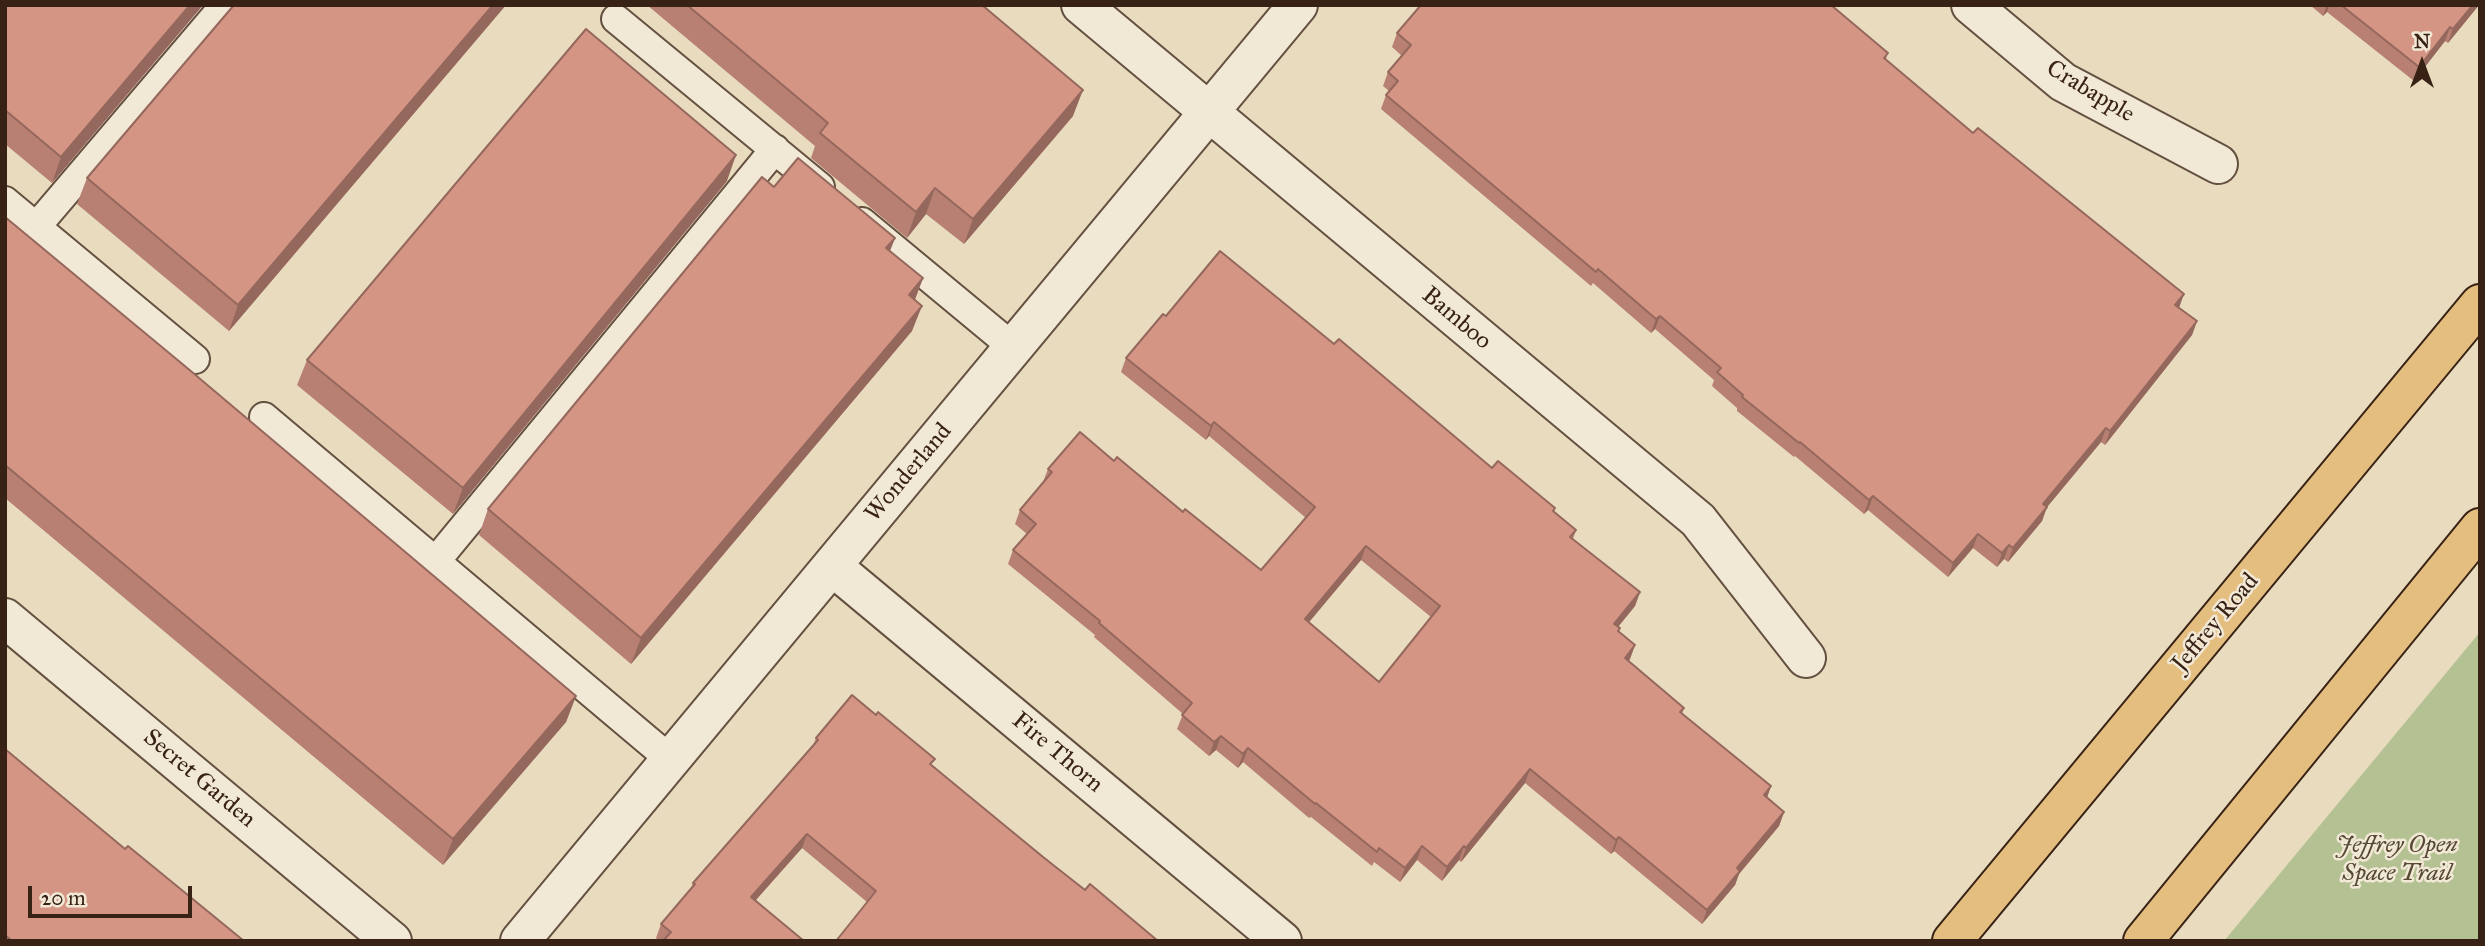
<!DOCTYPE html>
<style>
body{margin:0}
#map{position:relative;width:2485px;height:946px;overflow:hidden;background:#e9dbbe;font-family:"IM FELL Great Primer",serif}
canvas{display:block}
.frame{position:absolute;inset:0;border:7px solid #382216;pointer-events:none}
.north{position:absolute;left:2387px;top:28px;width:70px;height:70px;-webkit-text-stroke:5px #f1e8d5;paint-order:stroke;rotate:0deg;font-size:19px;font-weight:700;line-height:28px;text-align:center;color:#382216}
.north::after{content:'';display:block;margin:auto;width:24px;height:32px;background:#382216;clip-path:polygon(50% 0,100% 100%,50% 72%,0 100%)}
.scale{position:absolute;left:28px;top:886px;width:164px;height:32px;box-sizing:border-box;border:4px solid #382216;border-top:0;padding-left:9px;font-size:21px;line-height:24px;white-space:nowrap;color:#382216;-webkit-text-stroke:5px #f1e8d5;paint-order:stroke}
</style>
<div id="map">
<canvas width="2485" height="946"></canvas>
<div class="frame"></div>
<div class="north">N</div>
<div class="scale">20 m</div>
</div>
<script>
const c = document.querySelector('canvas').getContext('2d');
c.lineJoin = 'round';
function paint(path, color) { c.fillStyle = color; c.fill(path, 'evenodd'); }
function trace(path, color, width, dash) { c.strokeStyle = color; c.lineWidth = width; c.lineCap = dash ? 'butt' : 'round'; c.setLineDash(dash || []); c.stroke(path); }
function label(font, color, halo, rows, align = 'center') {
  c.font = font + ' "IM FELL Great Primer",serif'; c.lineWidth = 5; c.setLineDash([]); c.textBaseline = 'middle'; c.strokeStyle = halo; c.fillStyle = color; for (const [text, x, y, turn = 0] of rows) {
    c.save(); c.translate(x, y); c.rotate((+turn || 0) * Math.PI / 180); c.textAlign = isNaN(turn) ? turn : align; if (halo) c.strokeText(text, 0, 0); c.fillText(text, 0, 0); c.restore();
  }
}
const green = new Path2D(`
 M2480,632V941H2224Z`);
const service = new Path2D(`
 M616,19L820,187
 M5,201L195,359
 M862,222L1014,348
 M36,227L225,5
 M264,417L671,760
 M435,562L775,149`);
const minor = new Path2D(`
 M1081,5L1698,520L1806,658
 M1971,5L2063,82L2218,164
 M832,566L1282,941
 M5,618L392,941
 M520,941L1298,5`);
const primary = new Path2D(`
 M1952,941L2480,304
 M2143,941L2480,528`);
const wall = new Path2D(`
 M5,5H203L52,183L5,144Z
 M234,5H506L229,331L77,204L87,178Z
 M647,5H982L1073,116L964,244L926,214L907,238L811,158L815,146Z
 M2310,5H2479L2448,43L2445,41L2414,81L2327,12L2323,16Z
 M1397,33L1888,53L1886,59L2179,307L2197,321L2192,335L2105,445L2101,442L2047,507L2042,521L2008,562L2004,559L1997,567L1973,548L1948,577L1868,510L1864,514L1795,456L1794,457L1737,411V408L1712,386L1714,380L1655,329L1651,333L1593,283L1591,286L1381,109L1386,95L1389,91L1383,86L1388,72L1402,56L1392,47Z
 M727,181L453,514L297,385L307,360Z
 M5,217L576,696L566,722L443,865L5,498Z
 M895,238L890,251L923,278L915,300L912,331L631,664L479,535L488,509Z
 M1166,316L1334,344L1492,468L1555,508L1554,512L1576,530L1573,539L1640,592L1635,606L1618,627L1620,628L1619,632L1635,645L1629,661L1684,708L1682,714L1771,786L1767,798L1784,812L1779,826L1739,874L1735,885L1702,924L1614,851L1611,854L1525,783L1461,862L1459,860L1442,881L1417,860L1400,882L1374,862L1372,866L1311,817L1309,818L1243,762L1238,768L1216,750L1209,756L1177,729L1183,714L1094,637L1095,635L1008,564L1013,550L1027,534L1015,524L1020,510L1043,482L1048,469L1114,461L1261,570L1306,518L1209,436L1206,440L1121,372L1126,358ZM1361,560L1431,617L1379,682L1309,622Z
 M816,738L932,766L1085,890L1142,927L867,902L802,848L756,900L804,941H659L656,938L661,924L691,889L693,883L813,746Z
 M5,749L125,849L244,941H5Z`);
const shadedWall = new Path2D(`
 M190,5H203L52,183L61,157Z
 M493,5H506L229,331L238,305Z
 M2327,5H2329L2327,12L2323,16Z
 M2473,5H2479L2448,43L2453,29Z
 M2450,27L2445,41L2414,81L2419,67Z
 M1083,90L1073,116L964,244L973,219Z
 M736,155L727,181L453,514L463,488Z
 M935,188L926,214L907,238L916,212Z
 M895,238L885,263L886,248Z
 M923,278L913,304L909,295Z
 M2184,294L2179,308L2175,305Z
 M922,306L912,331L631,664L641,638Z
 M1660,316L1655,329L1651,333L1656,319Z
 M2197,321L2192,335L2105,445L2110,431Z
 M1214,422L1209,436L1206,440L1211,426Z
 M2106,428L2101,442L2038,518L2043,504Z
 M1873,496L1868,510L1864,514L1869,500Z
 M2047,507L2042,521L2008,562L2013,548Z
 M1978,534L1973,548L1948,577L1953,563Z
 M2009,545L2004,559L1997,567L2002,553Z
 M1366,546L1361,560L1300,633L1305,619Z
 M1640,592L1635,606L1609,638L1614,624Z
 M1635,645L1630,659L1620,672L1625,658Z
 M576,696L566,722L443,865L453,839Z
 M1221,736L1216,750L1209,756L1214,742Z
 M1248,748L1243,762L1238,768L1243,754Z
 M1530,769L1525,783L1461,862L1466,848Z
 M1771,786L1766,800L1764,795Z
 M1784,812L1779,826L1739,874L1735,885L1702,924L1707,910L1737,868Z
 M807,834L802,848L746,911L751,897Z
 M1619,837L1614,851L1611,854L1616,840Z
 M1422,846L1417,860L1400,882L1405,868Z
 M1464,846L1459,860L1442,881L1447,867Z`);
const building = new Path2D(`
 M5,5H190L61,157L5,110Z
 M234,5H493L238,305L87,178Z
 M687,5H982L1083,90L973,219L935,188L916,212L820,133L828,123Z
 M1421,5H1831L1888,53L1884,58L1973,133L1978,128L2184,294L2175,305L2197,321L2110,431L2106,428L2043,504L2047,507L2013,548L2009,545L2002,553L1978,534L1953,563L1873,496L1869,500L1800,442L1799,443L1742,397L1743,395L1717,372L1721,368L1660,316L1656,319L1598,269L1596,272L1386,95L1398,81L1388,72L1411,45L1397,33Z
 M2341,5H2473L2453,29L2450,27L2419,67Z
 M586,29L736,155L463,488L307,360Z
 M798,158L895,238L886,248L923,278L909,295L922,306L641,638L488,509L762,177L774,187Z
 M5,217L186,367L576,696L453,839L5,465Z
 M1220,251L1334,344L1339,339L1492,468L1498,461L1555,508L1553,511L1576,530L1570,537L1640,592L1614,624L1620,628L1618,631L1635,645L1625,658L1684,708L1680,712L1771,786L1764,795L1784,812L1737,868L1740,871L1707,910L1619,837L1616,840L1530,769L1466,848L1464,846L1447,867L1422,846L1405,868L1379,848L1377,852L1316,803L1315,804L1248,748L1243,754L1221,736L1214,742L1182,715L1192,703L1099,623L1100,621L1013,550L1036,524L1020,510L1052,472L1048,469L1080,432L1114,461L1117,457L1183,512L1185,509L1261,570L1315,507L1214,422L1211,426L1126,358L1163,314L1166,316ZM1366,546L1440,606L1379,682L1305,619Z
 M852,695L876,715L878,712L935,759L930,764L1043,857L1085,890L1090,884L1158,941H836L876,891L807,834L751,897L804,941H663L671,932L661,924L695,884L693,883L818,740L816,738Z
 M5,749L125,849L128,846L244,941H12L5,935Z`);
const streetNames = [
 ["Crabapple",2090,92,31],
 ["Bamboo",1456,319,40],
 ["Wonderland",909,473,-50],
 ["Jeffrey Road",2216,623,-50],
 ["Fire Thorn",1057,753,40],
 ["Secret Garden",199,779,40]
];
const parkNames = [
 ["Jeffrey Open",2397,846],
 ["Space Trail",2397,874]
];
paint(green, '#b4c193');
trace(service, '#645040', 32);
trace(minor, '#645040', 42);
trace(primary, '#382216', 42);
trace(service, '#f1e8d5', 28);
trace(minor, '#f1e8d5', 38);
trace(primary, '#e4be7f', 38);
paint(wall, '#b78072');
paint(shadedWall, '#95685d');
paint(building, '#d59585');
trace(building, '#95685d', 2);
label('24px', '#382216', '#f1e8d5', streetNames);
label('italic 24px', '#574a35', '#f1e8d5', parkNames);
</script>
